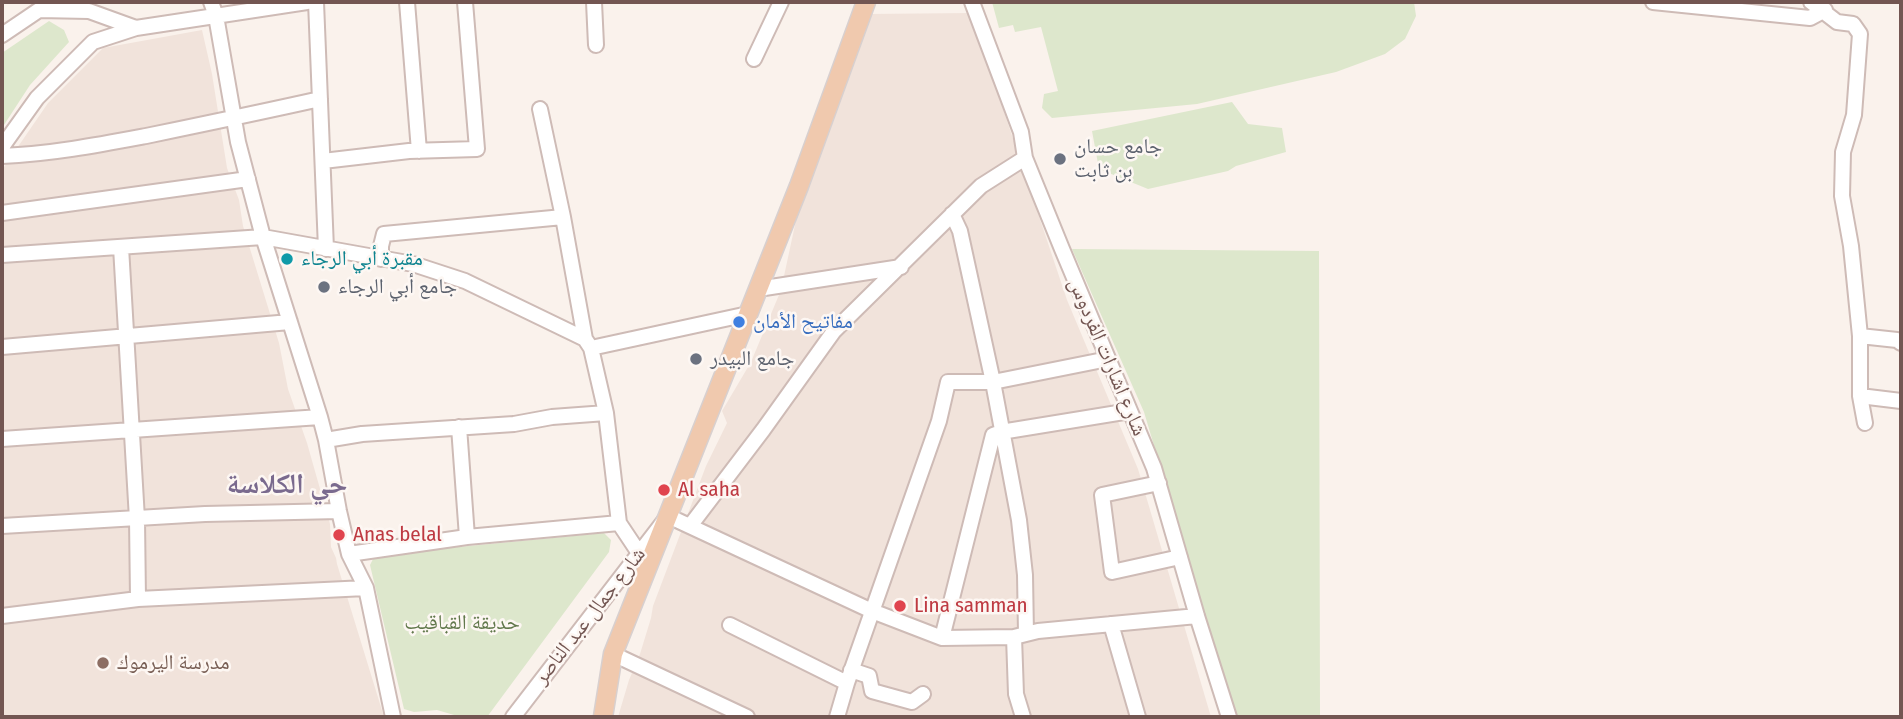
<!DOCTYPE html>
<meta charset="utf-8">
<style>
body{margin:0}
#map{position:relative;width:1903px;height:719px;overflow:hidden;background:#faf2ec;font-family:"Fira Sans Condensed",sans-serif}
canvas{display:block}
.frame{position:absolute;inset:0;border:4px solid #735652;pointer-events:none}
</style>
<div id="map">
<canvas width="1903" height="719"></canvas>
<div class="frame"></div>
</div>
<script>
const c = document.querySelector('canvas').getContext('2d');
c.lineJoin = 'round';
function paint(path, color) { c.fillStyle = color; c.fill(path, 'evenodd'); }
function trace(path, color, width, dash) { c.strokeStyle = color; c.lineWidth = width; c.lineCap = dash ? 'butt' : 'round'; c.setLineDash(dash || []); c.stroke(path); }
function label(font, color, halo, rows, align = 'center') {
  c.font = font + ' "Fira Sans Condensed","Noto Naskh Arabic",sans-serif'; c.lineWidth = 5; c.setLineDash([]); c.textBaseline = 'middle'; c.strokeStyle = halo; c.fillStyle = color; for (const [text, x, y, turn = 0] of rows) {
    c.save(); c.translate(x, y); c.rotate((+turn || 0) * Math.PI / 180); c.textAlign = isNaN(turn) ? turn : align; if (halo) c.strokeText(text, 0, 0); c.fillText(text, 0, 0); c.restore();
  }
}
const residential = new Path2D(`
 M971,13L1067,300L1138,469L1211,717H618L629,680L640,654L651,618L653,606L706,466L727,423L722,411L751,362L781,290L810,155L867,14Z
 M202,30L212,74L227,168L239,200L243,226L279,343L288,389L307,443L330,524L331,547L336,558L337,564L384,717H2V170L48,103L103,48Z`);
const green = new Path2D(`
 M992,2H1414L1416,16L1405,39L1385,54L1336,72L1197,104L1052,118L1042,108L1044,94L1058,91L1041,27L1015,32L1013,25L999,28Z
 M49,21L64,30L69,42L30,85L2,128V53Z
 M1232,102L1248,124L1282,128L1286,152L1236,166L1228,171L1148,189L1099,169L1092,131Z
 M1072,249L1319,251L1320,717H1235L1144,412Z
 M604,533L611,540L609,552L487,717H461L437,710L414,712L404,709L370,565L375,555Z`);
const minor = new Path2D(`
 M211,2L216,16L238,142L263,237L320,417L326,440L339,511L349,554L366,588L393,717
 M316,2L326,249
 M407,2L419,151
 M594,2L596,45
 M972,2L1021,132L1025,158L1062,249L1154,468L1197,616L1229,717
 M1653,2L1810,18L1825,10
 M1811,2L1837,22L1853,24L1860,34L1854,115L1843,152L1842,196L1851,246L1860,336V396L1865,423
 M2,35L39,10L89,11L136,28
 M754,59L781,2
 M540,109L563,217L585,339L591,348L606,413L619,523L639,553
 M2,147L37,98L93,42L136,28L307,2
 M2,156C51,154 98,145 146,136C204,124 262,112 320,99
 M323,161L409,151L477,149L465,2
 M2,213L248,179
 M952,214L960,231L993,382L1019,520L1025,575L1026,634
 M121,247L137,519L138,599
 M2,255L263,237L413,264L465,281L585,339
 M381,259V246L384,234L563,217
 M758,289L901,267
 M1860,336L1897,340L1901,343
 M2,347L290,322
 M591,348L748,314
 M1860,396L1901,401
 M459,427L467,537
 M2,439L320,417
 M326,440L362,434L514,424L552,417L606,413
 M1159,483L1102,495L1112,572L1180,557
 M2,526L205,514L339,511
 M690,526L763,430L834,331L981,186L1025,158
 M349,554L467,537L619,523
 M2,616L138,599L366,588
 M1111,624L1138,717
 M730,625L847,683
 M1014,637L1016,694L1023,717
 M942,638L993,435L1001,432L1130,411
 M613,654L747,717
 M851,670L869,676L872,691L912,702L923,694
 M513,717L668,516L872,611L942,638L1014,637L1038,631L1197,616
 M837,717L847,683L939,421L948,382H993L1108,359`);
const major = new Path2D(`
 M603,717L613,654L799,186L866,2`);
const markers = [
 [1060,159,7,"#6b7280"],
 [287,259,7,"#0f9aa8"],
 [324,287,7,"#6b7280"],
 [739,322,7,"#3f7fe0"],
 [696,359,7,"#6b7280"],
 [664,490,7,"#e0444e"],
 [339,535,7,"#e0444e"],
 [900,606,7,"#e0444e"],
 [103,663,7,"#8d6e63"]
];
const worshipNames = [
 ["جامع حسان",1074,147],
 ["بن ثابت",1074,171],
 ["جامع أبي الرجاء",338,287],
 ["جامع البيدر",710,359]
];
const cultureNames = [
 ["مقبرة أبي الرجاء",301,259]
];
const shopNames = [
 ["مفاتيح اﻷمان",753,322]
];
const streetNames = [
 ["شارع اشارات الفردوس",1107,357,67],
 ["شارع جمال عبد الناصر",590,616,-52]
];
const healthNames = [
 ["Al saha",678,490],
 ["Anas belal",353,535],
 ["Lina samman",914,606]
];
const parkNames = [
 ["حديقة القباقيب",462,623]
];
const educationNames = [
 ["مدرسة اليرموك",117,663]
];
const districtNames = [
 ["حي الكلاسة",287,485]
];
paint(residential, '#f1e3db');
paint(green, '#dde7cc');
trace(minor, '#cebbb6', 18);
trace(major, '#d8d0cf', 21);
trace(minor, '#fff', 14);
trace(major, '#f0c9ae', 18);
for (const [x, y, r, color] of markers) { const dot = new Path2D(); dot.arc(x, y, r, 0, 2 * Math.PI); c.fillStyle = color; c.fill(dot); trace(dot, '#fdf7f3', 2.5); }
label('21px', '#5b616d', '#fdf7f3', worshipNames, 'left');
label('21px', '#0d838f', '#fdf7f3', cultureNames, 'left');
label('21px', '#366cbe', '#fdf7f3', shopNames, 'left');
label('21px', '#735652', '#fdf7f3', streetNames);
label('21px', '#be3a42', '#fdf7f3', healthNames, 'left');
label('21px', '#61784b', '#fdf7f3', parkNames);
label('21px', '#785e54', '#fdf7f3', educationNames, 'left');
label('bold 28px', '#7a6a8e', '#fdf7f3', districtNames);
</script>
